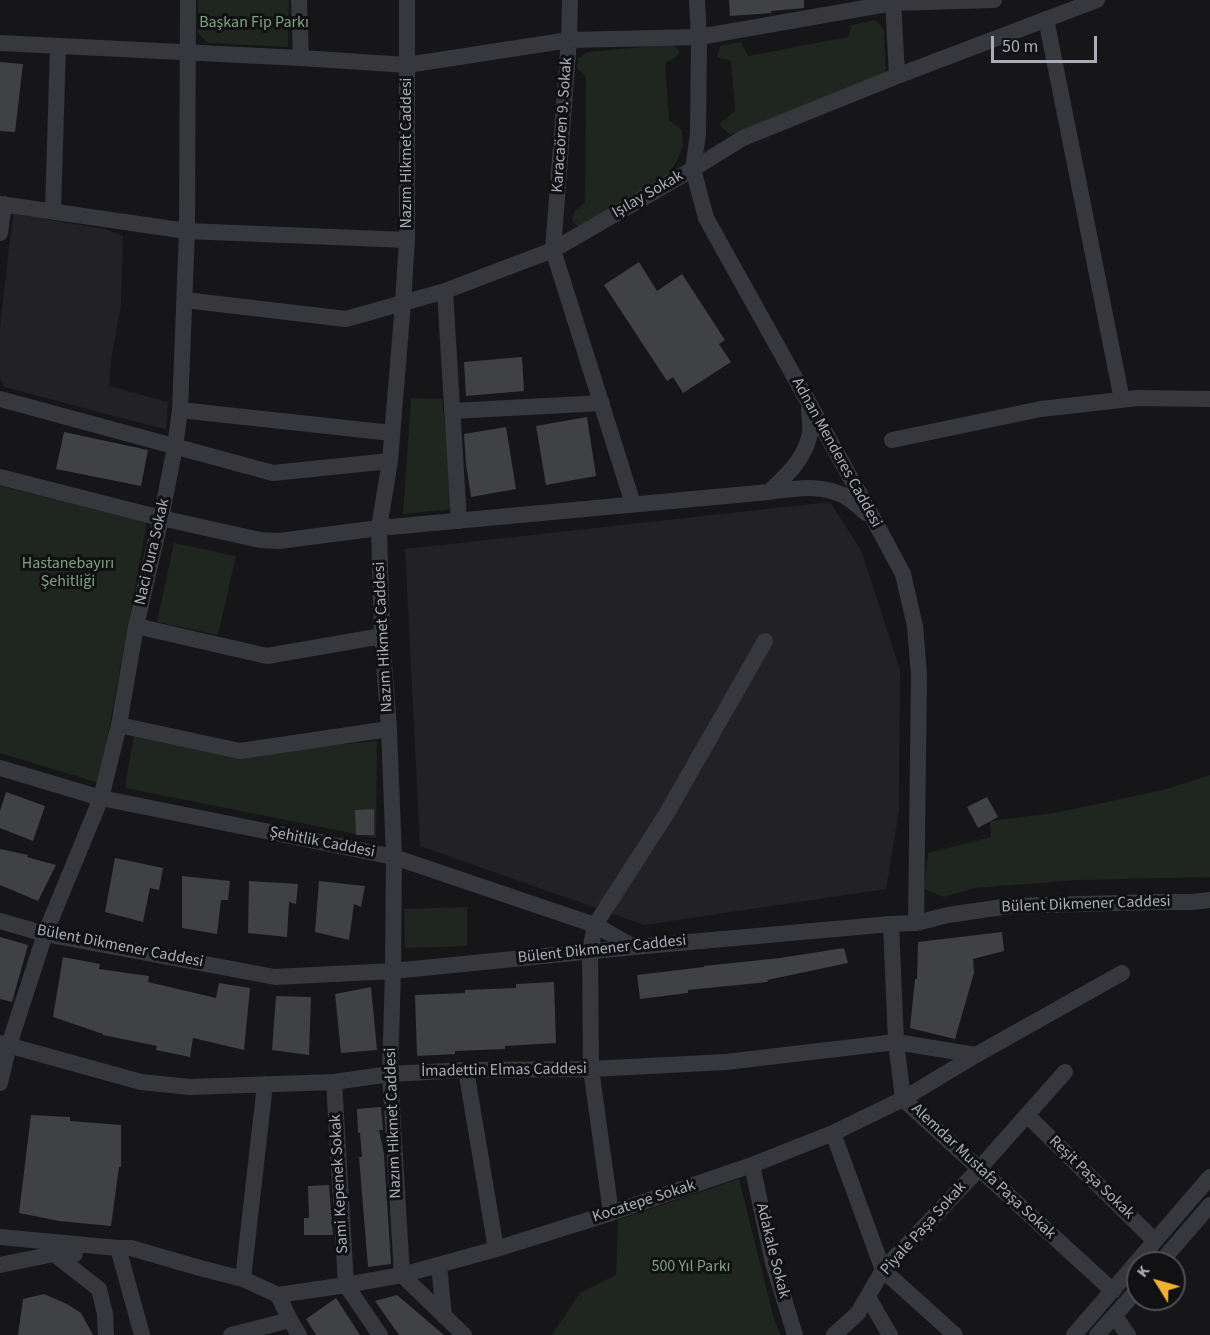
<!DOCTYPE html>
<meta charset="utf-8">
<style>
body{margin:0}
#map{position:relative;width:1210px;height:1335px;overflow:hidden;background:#161618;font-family:"Source Sans 3",sans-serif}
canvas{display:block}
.north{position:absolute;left:1126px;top:1251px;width:60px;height:60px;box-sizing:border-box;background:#111113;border:2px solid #4d4f55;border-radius:50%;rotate:307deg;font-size:16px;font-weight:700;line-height:24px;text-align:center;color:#a8adb8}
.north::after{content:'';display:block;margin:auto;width:21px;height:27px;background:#f2b134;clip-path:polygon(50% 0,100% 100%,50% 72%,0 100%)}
.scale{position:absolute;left:991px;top:36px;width:106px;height:27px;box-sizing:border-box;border:3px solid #a8adb8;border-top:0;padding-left:8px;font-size:18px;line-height:21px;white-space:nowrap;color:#a8adb8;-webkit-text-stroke:4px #111113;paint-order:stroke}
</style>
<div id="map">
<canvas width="1210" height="1335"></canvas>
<div class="north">K</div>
<div class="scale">50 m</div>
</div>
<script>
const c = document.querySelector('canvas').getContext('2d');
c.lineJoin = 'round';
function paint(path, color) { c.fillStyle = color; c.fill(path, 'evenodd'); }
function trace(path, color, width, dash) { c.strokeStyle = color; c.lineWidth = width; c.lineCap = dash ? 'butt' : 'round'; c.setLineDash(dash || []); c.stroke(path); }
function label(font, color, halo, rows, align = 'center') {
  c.font = font + ' "Source Sans 3",sans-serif'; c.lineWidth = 6; c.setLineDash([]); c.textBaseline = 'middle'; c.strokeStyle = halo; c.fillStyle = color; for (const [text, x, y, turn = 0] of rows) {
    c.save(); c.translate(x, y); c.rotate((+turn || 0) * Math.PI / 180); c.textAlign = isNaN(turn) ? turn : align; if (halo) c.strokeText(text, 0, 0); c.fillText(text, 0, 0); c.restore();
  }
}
const built = new Path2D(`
 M14,214L105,229L123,236L121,304L111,360L109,386L168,402L166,429L117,417L5,387L0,379V327L10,239Z
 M830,502L861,550L900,670L899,810L886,889L644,925L420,846L405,549Z`);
const green = new Path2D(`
 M198,0H289L288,47L208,43L198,33Z
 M875,20L884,29L886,74L730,135L719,124L735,111L731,61L717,57L720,46L741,42L748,56L848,37L852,25Z
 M672,44L680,52L676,57L665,63L669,120L682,130L683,145L677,161L665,179L582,230L572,220L574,212L585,202L586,77L577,68L578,58L588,52Z
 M411,398L442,399L454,509L403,514Z
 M0,486L147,522L99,783L0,753Z
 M174,543L236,556L218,635L157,622Z
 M134,734L239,755L377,741L376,838L125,788Z
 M1210,775V877L1077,880L974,888L944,897L924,889L928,853L991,837L990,821L1055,813L1167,789Z
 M467,907V946L405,948L404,909Z
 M739,1179L774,1319L781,1335H552L580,1293L616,1275L618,1220Z`);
const building = new Path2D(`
 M729,0H804V8L771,11L772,13L730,16Z
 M0,62L23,64L15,132L0,131Z
 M639,262L657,291L682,274L725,340L719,344L731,362L683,393L673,377L667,381L604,285Z
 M522,357L524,391L466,396L464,362Z
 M587,417L596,476L546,485L536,426Z
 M506,427L516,489L471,497L466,464L464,434Z
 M64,432L148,450L141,486L56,469Z
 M6,792L45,806L33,841L0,828V811Z
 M987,797L998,817L978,828L967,807Z
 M374,809V835H356L355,810Z
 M0,849L28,855L27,857L56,865L38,901L0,885Z
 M115,858L163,868L159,890L150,888L143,922L105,912Z
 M182,876L230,881L228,900H221L217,934L182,928Z
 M249,881L298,884L296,904L289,902L287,937L248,933Z
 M319,881L365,886L361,907L354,904L349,940L315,932Z
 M1002,932L1004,951L973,959L974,973L955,1039L910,1028L915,979H917L918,942Z
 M0,937L28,945L12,1002L0,999Z
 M844,948L848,963L767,980L768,982L688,990V993L640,999L637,975L704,967V966L780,958Z
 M63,957L100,964L99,969L149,976L148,982L216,998L219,983L250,988L244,1050L193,1038L190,1057L156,1050L157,1046L103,1035V1034L53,1017Z
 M554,982L556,1043L505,1046V1049L455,1051V1054L417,1056L415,995L465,993V990L516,988V984Z
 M371,987L377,1050L341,1053L335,994Z
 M276,996L311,997L309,1055L272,1050Z
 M381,1107L383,1130H379L384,1154L391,1264L368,1267L359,1157H362L360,1133H358L357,1109Z
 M31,1115L70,1117V1121L121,1125V1167H119L111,1226L59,1221L19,1213Z
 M329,1185L333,1235H304V1218H309L308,1186Z
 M44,1294L67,1304L81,1313L93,1335H18L23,1299Z
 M397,1295L444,1335H399L375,1301Z
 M336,1298L360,1335H316L306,1319Z`);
const minor = new Path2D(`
 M299,0L301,58
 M407,0V240L403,303L390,461L379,528L382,636L389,729L394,857L393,971L390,1074L402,1275L464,1335
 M570,0L569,40L553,250L633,504
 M697,0L699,37L698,134L693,169L706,218L874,520L903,574L915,626L919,675L916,923
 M893,0L897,76
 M1046,19L1122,400
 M0,43L301,58L407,65L569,40L699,37L893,3L994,0
 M0,204L187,231L407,240
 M53,211L58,46
 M0,233L4,204
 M445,291L459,521
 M185,300L346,319L445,291L553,250L693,169L743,138L897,76L1097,0
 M0,399L273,473L390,461
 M180,410L392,433
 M452,411L602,403
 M892,440L1041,409L1138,398L1210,399
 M0,477L161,518L260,540L279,541L379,528L769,492C795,488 824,483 848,498C854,502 860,508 866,513
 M769,492C787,475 805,459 810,433C811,425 809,416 809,408
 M136,626L267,656L382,636
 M119,725L240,751L389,729
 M0,768L101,798L394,857L595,925L634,947
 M0,921L45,934L275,977L393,971L634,947L891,924L916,923L948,915L1009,906L1153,902H1192L1210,900
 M891,924L896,1042L903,1099L1113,1291
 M0,1043L141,1082L190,1087L334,1082L390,1074L466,1070L591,1069L726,1062L896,1042L976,1055
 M466,1070L496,1249
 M334,1082L346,1285L380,1335
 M0,1083L9,1045L45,934L101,798L119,725L136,626L161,518L175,447L180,410L187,231L188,0
 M1027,1115L1155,1241
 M833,1133L883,1270L955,1335
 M752,1165L773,1263L795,1335
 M611,1213L591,1069L590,951L595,925L667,813L765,641
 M0,1237L118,1248H131L200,1268L243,1279L278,1295L346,1285L402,1275L496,1249L611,1213L752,1165L833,1133L903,1099L976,1055L1122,973
 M118,1248L142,1335
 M54,1254L99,1289L105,1314L106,1335
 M1160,1263L1210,1205
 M0,1265L54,1254H75
 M439,1265L444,1316
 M243,1279L265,1084
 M278,1295L290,1320L299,1335
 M868,1297L890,1335
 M1115,1316L1128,1335
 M231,1335L290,1320
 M834,1335L858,1313L883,1270L979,1169L1065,1072
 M1074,1335L1210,1177
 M1097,1335L1138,1289`);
const parkNames = [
 ["Başkan Fip Parkı",254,23],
 ["Hastanebayırı",68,564],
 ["Şehitliği",68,582],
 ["500 Yıl Parkı",691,1267]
];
const streetNames = [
 ["Karacaören 9. Sokak",563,125,-86],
 ["Nazım Hikmet Caddesi",407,153,-90],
 ["Işılay Sokak",648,195,-30],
 ["Adnan Menderes Caddesi",836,453,61],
 ["Naci Dura Sokak",153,552,-77],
 ["Nazım Hikmet Caddesi",384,637,-93],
 ["Şehitlik Caddesi",322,843,11],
 ["Bülent Dikmener Caddesi",1086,905,-2],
 ["Bülent Dikmener Caddesi",120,947,11],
 ["Bülent Dikmener Caddesi",602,950,-6],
 ["İmadettin Elmas Caddesi",504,1071,-1],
 ["Nazım Hikmet Caddesi",394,1123,-92],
 ["Alemdar Mustafa Paşa Sokak",983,1172,43],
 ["Reşit Paşa Sokak",1091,1178,44],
 ["Sami Kepenek Sokak",340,1184,-93],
 ["Kocatepe Sokak",644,1202,-18],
 ["Piyale Paşa Sokak",924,1229,-48],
 ["Adakale Sokak",772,1251,76]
];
paint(built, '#222225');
paint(green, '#1e261f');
paint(building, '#404145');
trace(minor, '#37383d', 16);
label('16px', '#7fa381', '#111113', parkNames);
label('16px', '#a8adb8', '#111113', streetNames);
</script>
